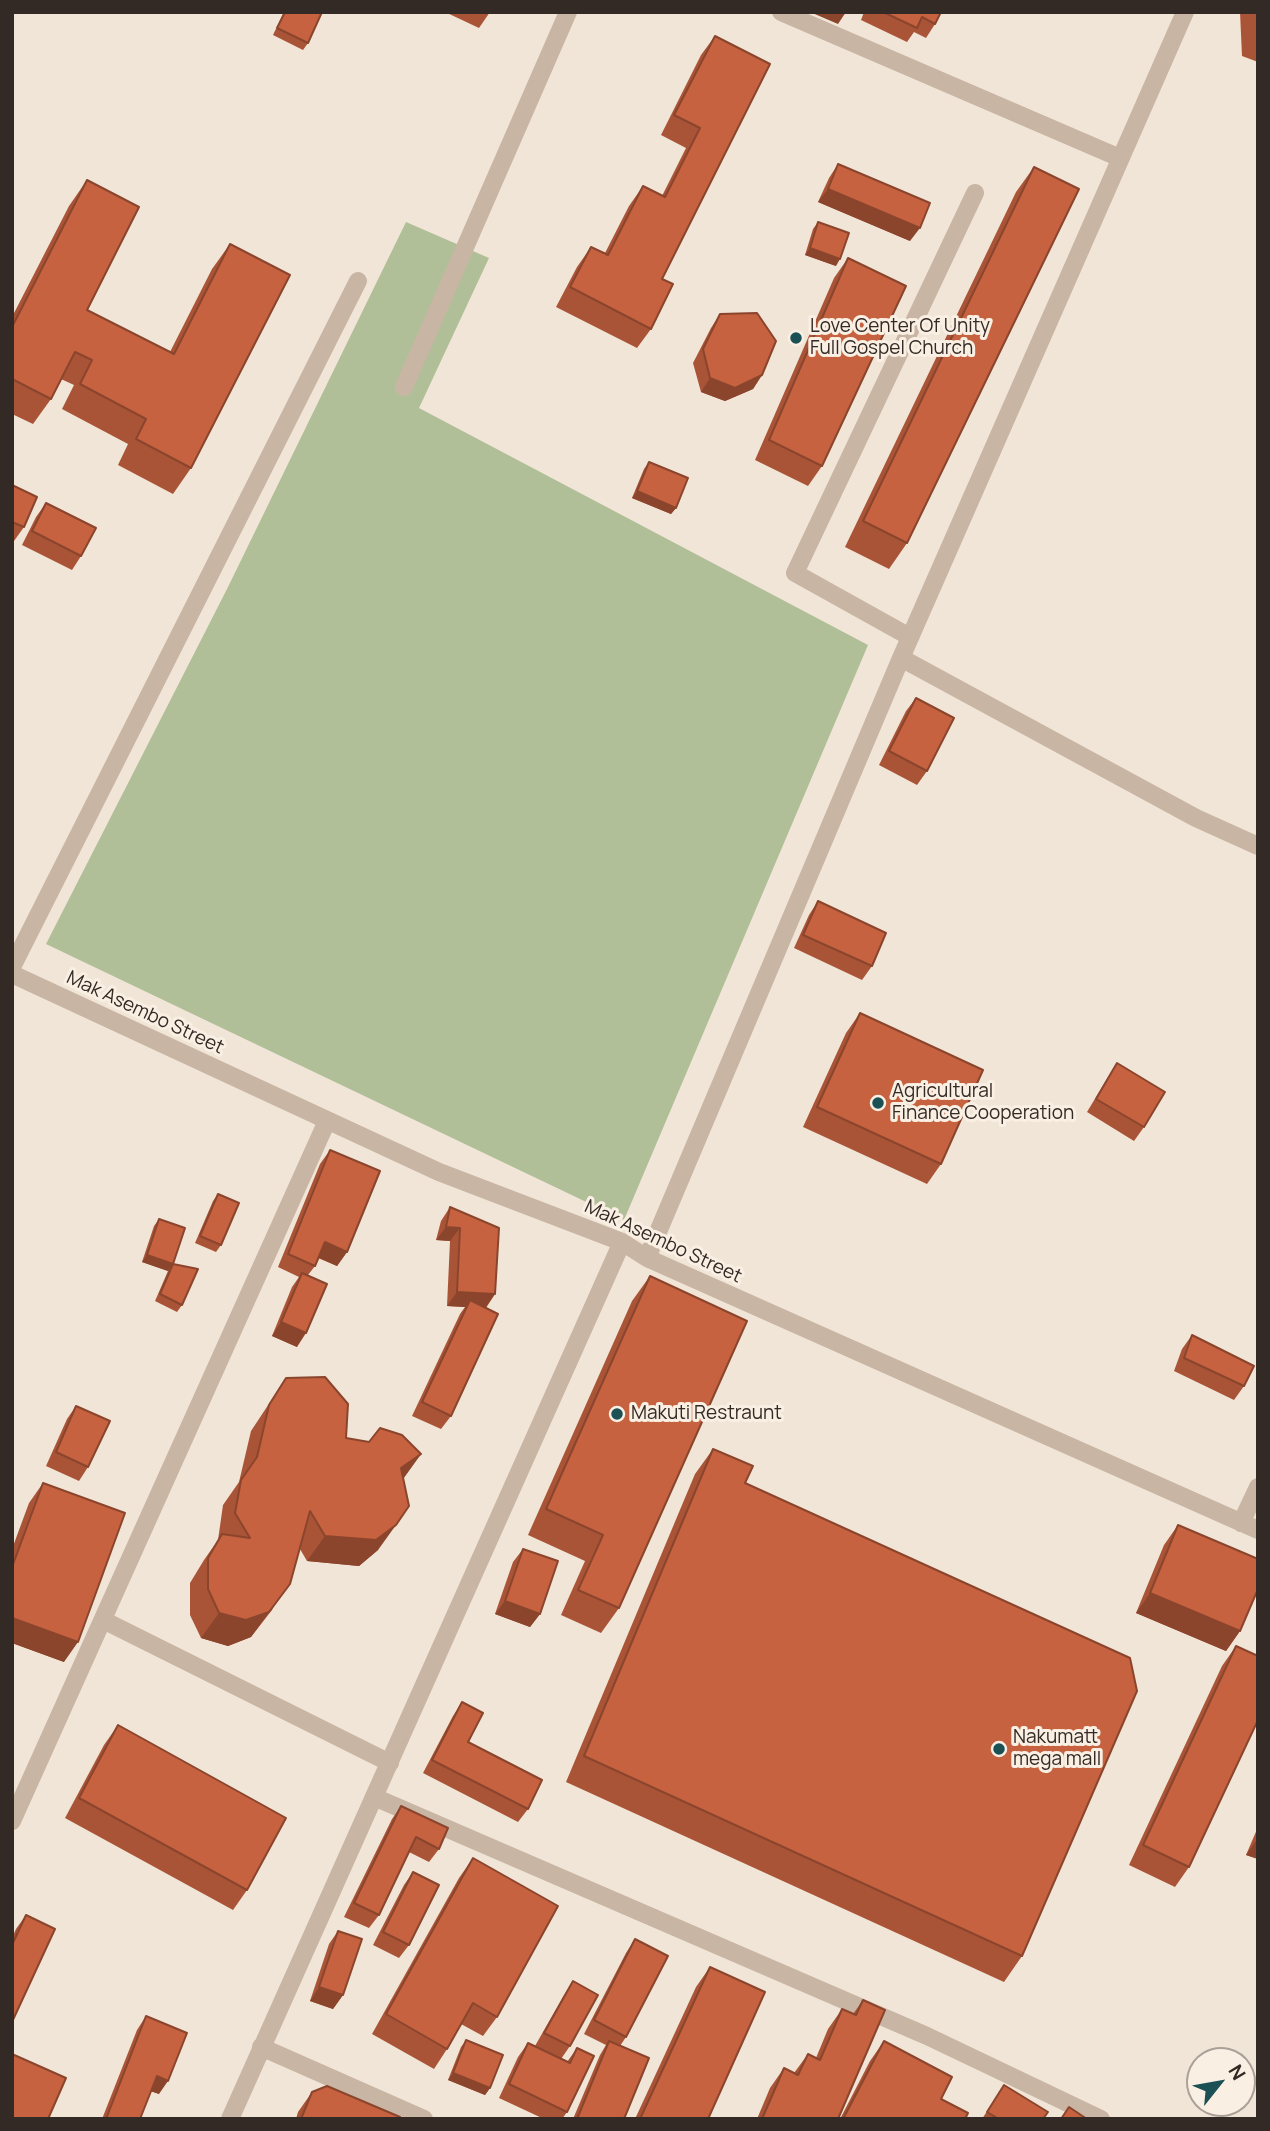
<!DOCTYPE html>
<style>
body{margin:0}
#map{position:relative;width:1270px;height:2131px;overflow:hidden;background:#f1e5d7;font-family:Manrope,sans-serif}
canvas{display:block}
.frame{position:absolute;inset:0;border:14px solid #342a25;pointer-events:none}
.north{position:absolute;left:1186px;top:2047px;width:70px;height:70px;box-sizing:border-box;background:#f9efe3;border:2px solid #aaa097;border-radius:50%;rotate:59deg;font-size:19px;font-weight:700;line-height:28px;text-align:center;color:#342a25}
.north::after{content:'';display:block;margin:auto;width:24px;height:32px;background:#1b5055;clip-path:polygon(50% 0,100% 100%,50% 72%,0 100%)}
</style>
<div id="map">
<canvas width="1270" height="2131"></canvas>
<div class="frame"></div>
<div class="north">N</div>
</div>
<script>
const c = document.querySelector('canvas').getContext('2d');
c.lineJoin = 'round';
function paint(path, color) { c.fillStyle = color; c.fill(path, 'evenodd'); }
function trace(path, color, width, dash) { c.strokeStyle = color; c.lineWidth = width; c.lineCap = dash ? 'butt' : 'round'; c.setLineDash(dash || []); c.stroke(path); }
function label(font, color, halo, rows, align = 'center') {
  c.font = font + ' Manrope,sans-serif'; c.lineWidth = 6; c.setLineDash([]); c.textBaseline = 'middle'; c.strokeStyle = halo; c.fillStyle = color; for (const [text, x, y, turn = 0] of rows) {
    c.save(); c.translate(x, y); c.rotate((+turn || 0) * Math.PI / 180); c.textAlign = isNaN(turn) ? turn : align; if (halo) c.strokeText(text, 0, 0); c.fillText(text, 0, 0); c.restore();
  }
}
const green = new Path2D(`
 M406,222L489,258L419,408L868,645L624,1220L46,944L227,589Z`);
const service = new Path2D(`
 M781,12L1120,158
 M404,387L568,12
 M910,637L795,573L975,193
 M12,967L358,281
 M374,1797L927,2036L1101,2119`);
const minor = new Path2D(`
 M901,658L1196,818L1258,846
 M12,974L439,1172L622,1242L647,1258L1258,1530
 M647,1258L901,658L1185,12
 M1241,1523L1258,1487
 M103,1620L390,1763
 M12,1821L327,1121
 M261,2047L424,2119
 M230,2119L622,1242`);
const wall = new Path2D(`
 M284,12H322L308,43L303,50L273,35Z
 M445,12H490L479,28Z
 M864,12H941L935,24L926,38L914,32L907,42L861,20Z
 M1240,12H1258V62L1242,56Z
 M715,36L770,64L662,279L651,329L637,348L556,307L577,267L591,247L605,253L629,206L643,186L662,196L686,148L661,135L701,55Z
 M838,164L910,241L818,202L829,178Z
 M1034,167L907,543L889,569L845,547L1016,192Z
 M87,180V310L170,352L212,269L230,244L191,468L173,494L118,465L128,444L62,409L74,385L61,379L51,399L33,424L12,414V317L69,206Z
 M818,222L836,266L805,255L813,229Z
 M848,258L822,466L808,486L755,460L834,278Z
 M720,314L762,375L753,389L725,401L701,392L693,363L711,328Z
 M649,462L676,508L671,514L632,498L644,469Z
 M12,485L24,527L14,541L12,540Z
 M46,503L81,556L72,570L22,545L36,517Z
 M916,698L927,771L917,785L879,765L906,711Z
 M818,901L872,966L862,980L794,948L809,915Z
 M860,1013L941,1164L927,1184L803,1127L846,1033Z
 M1117,1063L1144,1127L1134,1141L1087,1112L1108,1077Z
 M330,1150L347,1252L337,1266L318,1258L315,1266L308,1275L297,1347L272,1336L292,1287L299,1277L278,1267L320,1164Z
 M218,1194L221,1245L216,1252L195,1243L213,1201Z
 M450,1207L495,1294L486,1308L451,1416L441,1429L412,1416L460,1314L465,1307L447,1306L450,1241L436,1240L441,1221Z
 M159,1219L173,1264L182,1305L177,1312L155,1301L168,1271L142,1262L154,1226Z
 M650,1276L619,1608L601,1633L561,1615L585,1561L528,1535L632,1301Z
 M1192,1335L1244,1386L1234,1400L1174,1371L1182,1349Z
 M286,1378L346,1438L421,1454L403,1479L378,1550L359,1566L307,1561L300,1549L272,1610L251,1637L228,1646L201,1638L190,1615V1583L204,1560L218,1540L223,1505L239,1482L251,1431Z
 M76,1406L88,1467L79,1481L46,1466L67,1419Z
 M713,1449L745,1483L1022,1956L1004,1982L566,1782L695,1474Z
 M43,1483L64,1662L12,1643V1549L29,1503Z
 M1178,1525L1240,1631L1226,1651L1136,1613L1164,1545Z
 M523,1549L540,1614L530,1627L495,1614L513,1562Z
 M1236,1646L1189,1867L1175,1887L1129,1865L1222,1666Z
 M462,1702L468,1742L528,1809L518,1822L423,1773L453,1716Z
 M118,1725L247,1890L233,1910L65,1818L104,1745Z
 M401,1806L439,1849L429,1862L409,1852L379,1915L369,1928L344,1917L392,1819Z
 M1258,1827V1859L1246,1855Z
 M473,1858L497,2017L483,2036L461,2024L447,2049L434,2069L372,2034L459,1878Z
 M413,1872L409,1945L399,1958L373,1945L404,1885Z
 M26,1915L12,2022V1938L16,1929Z
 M338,1931L343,1995L333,2009L310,2001L329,1944Z
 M635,1939L626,2037L620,2046L624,2119H573L600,2055L606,2045L584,2034L626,1953Z
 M710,1967L708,2119H635L696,1987Z
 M573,1981L570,2046L561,2059L567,2062L577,2048L567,2112L562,2119H544L499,2098L518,2057L528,2043L535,2046L564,1995Z
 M863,2000L838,2119H757L770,2088L784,2068L794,2073L808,2054L816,2058L828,2029L842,2009L853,2014Z
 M146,2016L159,2094L151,2091L140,2119H102L137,2030Z
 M466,2040L490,2088L485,2095L448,2080L461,2047Z
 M884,2041L941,2099L965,2119H840L870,2061Z
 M1004,2085L1043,2119H982Z
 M312,2092L399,2119H296L298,2112Z`);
const shadedWall = new Path2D(`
 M810,12H846L838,24Z
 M828,189L920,228L910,241L818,202Z
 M810,248L840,259L836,266L805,255Z
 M762,375L753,389L725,401L701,392L710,378Z
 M637,491L676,508L671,514L632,498Z
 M446,1227L460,1228L450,1241L436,1240Z
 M325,1242L347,1252L337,1266L315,1256Z
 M147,1255L173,1264L168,1271L142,1262Z
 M457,1292L495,1294L485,1308L470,1300L465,1307L447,1306Z
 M281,1322L306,1333L297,1347L272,1336Z
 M421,1454L403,1479L401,1468Z
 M396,1525L378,1550L359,1566L307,1561L325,1536Z
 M290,1584L251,1637L228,1646L201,1638L219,1613Z
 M1150,1593L1240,1631L1226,1651L1136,1613Z
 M505,1601L540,1614L530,1627L495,1614Z
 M12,1618L78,1642L64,1662L12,1643Z
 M1258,1838V1859L1246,1855Z
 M319,1987L343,1995L333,2009L310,2001Z
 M453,2073L490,2088L485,2095L448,2080Z
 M157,2076L168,2081L159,2094L147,2090Z`);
const building = new Path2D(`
 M285,12H322L308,43L277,28Z
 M883,12H941L935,24L922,17L917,28Z
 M715,36L770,64L662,279L673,284L651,329L570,287L591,247L608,255L643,186L665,197L700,128L674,115Z
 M838,164L930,203L920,228L828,189Z
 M1034,167L1079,189L907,543L863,521Z
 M87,180L139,207L87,310L174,354L230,244L290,275L191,468L136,439L146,419L80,384L92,360L75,352L51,399L12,379V327Z
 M818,222L849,233L840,259L810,248Z
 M848,258L906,286L822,466L769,440Z
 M757,313L776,341L762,375L735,388L710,378L703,349L720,314Z
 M649,462L688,478L676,508L637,491Z
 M12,485L37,497L24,527L12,522Z
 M46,503L96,528L81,556L32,531Z
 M916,698L954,718L927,771L889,751Z
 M818,901L886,933L872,966L803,935Z
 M860,1013L983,1070L941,1164L817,1107Z
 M1117,1063L1165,1092L1144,1127L1096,1099Z
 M330,1150L380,1171L347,1252L325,1242L315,1266L288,1254Z
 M218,1194L239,1203L221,1245L200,1236Z
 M450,1207L499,1228L495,1294L457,1292L460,1228L446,1227Z
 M159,1219L185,1228L173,1264L198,1269L182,1305L160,1294L173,1264L147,1255Z
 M302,1273L327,1284L306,1333L281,1322Z
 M650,1276L747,1321L619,1608L578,1590L603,1535L546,1509Z
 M470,1300L498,1314L451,1416L422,1402Z
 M1192,1335L1254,1366L1244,1386L1184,1358Z
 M325,1377L348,1404L346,1438L369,1442L380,1428L402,1435L421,1454L401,1468L409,1506L396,1525L376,1540L325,1536L310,1511L290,1584L269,1612L246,1620L219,1613L208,1589V1558L222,1534L250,1538L235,1513L241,1480L257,1457L269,1405L286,1378Z
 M76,1406L110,1421L88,1467L56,1452Z
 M713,1449L753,1466L745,1483L1130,1658L1137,1691L1022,1956L584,1756Z
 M43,1483L125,1513L78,1642L12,1618V1567Z
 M1178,1525L1258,1559V1589L1240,1631L1150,1593Z
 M523,1549L558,1561L540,1614L505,1601Z
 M1236,1646L1258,1656V1720L1189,1867L1143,1845Z
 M462,1702L483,1713L468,1742L542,1780L528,1809L432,1760Z
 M118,1725L286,1818L247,1890L79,1798Z
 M401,1806L448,1828L439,1849L416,1837L379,1915L354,1903Z
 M473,1858L558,1906L497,2017L473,2003L447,2049L386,2014Z
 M413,1872L439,1885L409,1945L383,1932Z
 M26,1915L55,1929L12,2022V1945Z
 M338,1931L362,1939L343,1995L319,1987Z
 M635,1939L668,1956L626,2037L594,2020Z
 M710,1967L765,1992L708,2119H640Z
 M573,1981L598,1995L570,2046L544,2033Z
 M863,2000L885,2010L838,2119H762L784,2068L798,2075L808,2054L820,2060L842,2009L856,2015Z
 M146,2016L187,2033L168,2081L157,2076L140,2119H106Z
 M466,2040L503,2055L490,2088L453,2073Z
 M609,2041L649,2058L624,2119H577Z
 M884,2041L952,2077L941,2099L968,2113L965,2119H843Z
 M528,2043L570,2063L577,2048L594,2056L567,2112L509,2084Z
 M12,2054L66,2078L48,2119H12Z
 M1004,2085L1048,2112L1043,2119H999L987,2112Z
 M327,2086L400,2117L399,2119H301L312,2092Z
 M1069,2107L1087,2119H1061Z`);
const markers = [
 [796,338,7,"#1b5055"],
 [878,1103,7,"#1b5055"],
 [617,1414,7,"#1b5055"],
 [999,1749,7,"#1b5055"]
];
const poiNames = [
 ["Love Center Of Unity",810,327],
 ["Full Gospel Church",810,349],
 ["Agricultural",892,1092],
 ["Finance Cooperation",892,1114],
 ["Makuti Restraunt",631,1414],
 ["Nakumatt",1013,1738],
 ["mega mall",1013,1760]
];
const streetNames = [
 ["Mak Asembo Street",145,1013,25],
 ["Mak Asembo Street",663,1242,25]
];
paint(green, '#b1bf98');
trace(service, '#c8b5a4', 18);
trace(minor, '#c8b5a4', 18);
paint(wall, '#aa5437');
paint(shadedWall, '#8b452d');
paint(building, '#c66240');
trace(building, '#8b452d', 2);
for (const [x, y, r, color] of markers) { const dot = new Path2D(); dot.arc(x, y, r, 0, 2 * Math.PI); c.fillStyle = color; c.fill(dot); trace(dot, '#f9efe3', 2.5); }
label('19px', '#342a25', '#f9efe3', poiNames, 'left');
label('19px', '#342a25', '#f9efe3', streetNames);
</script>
